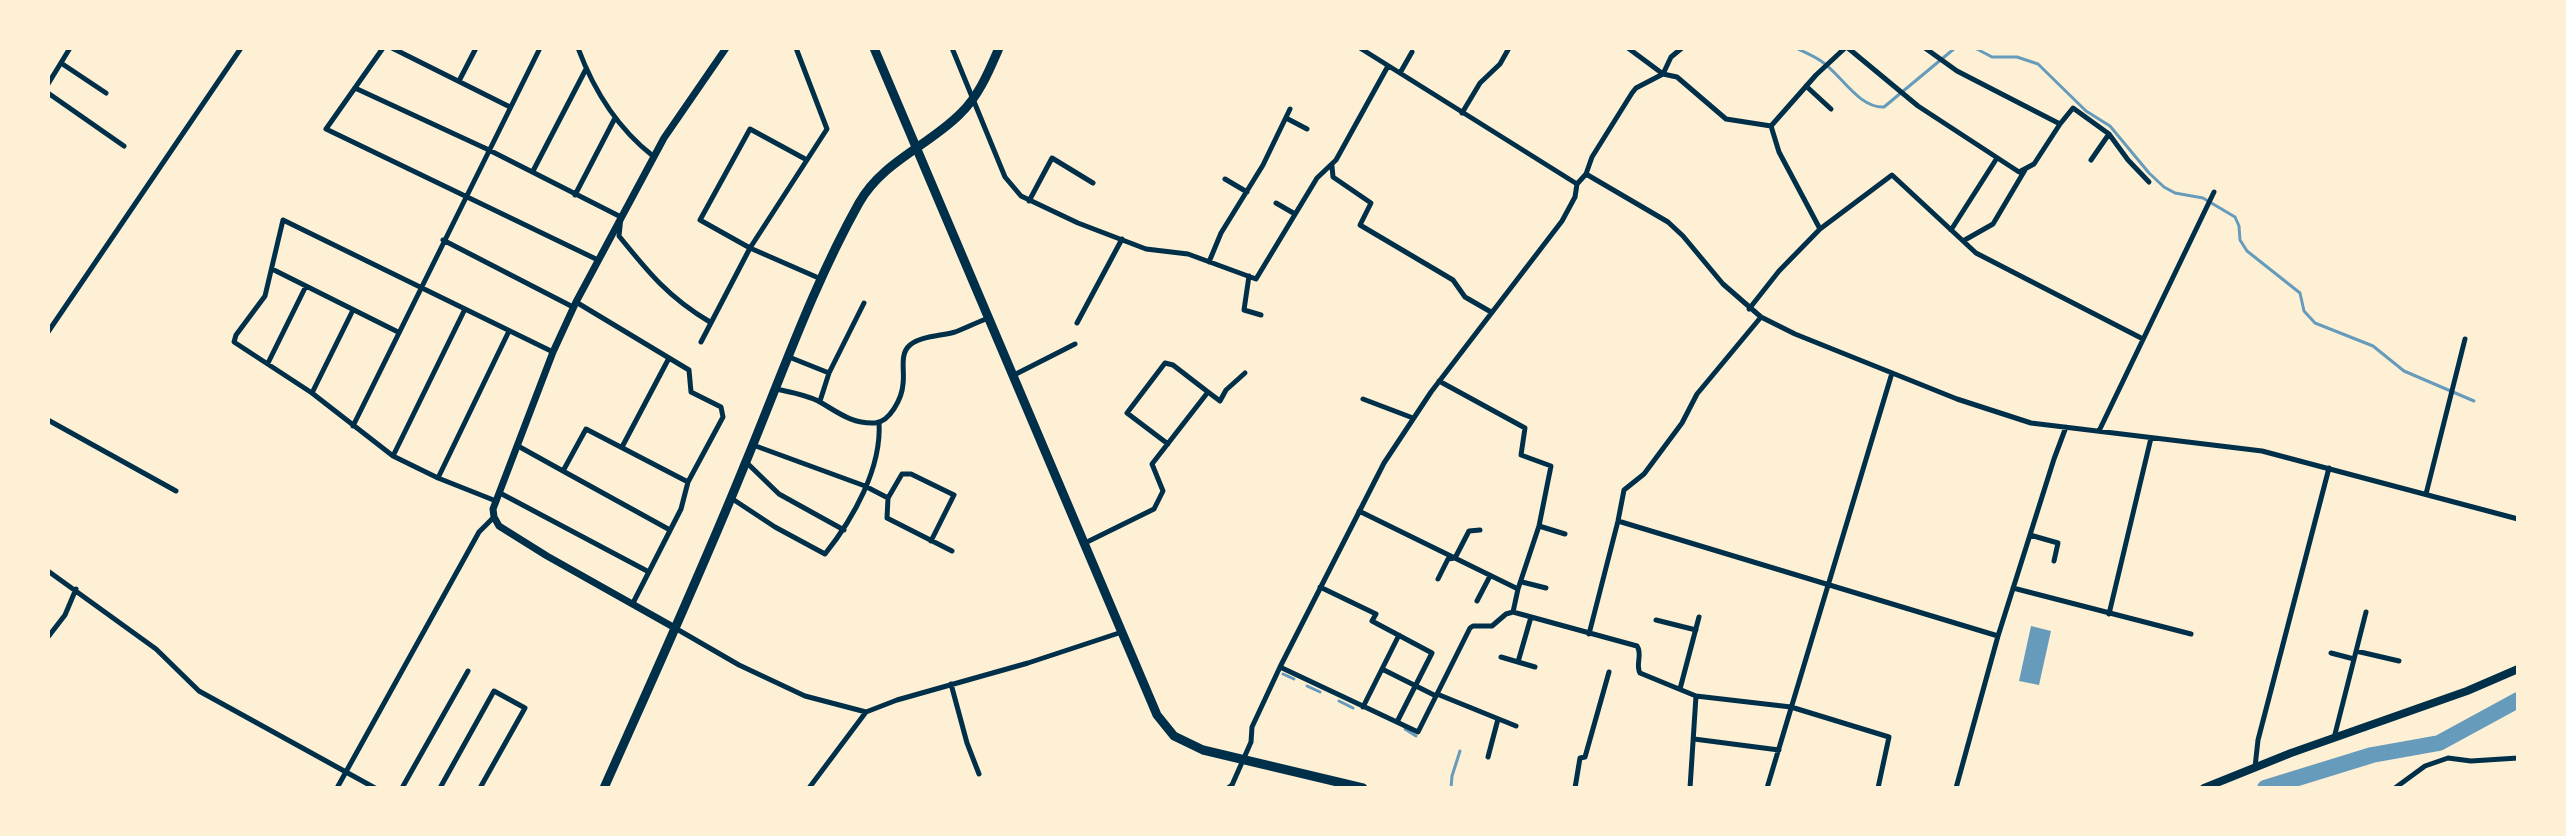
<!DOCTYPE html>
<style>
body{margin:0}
#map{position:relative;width:2566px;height:836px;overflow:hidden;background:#fdf0d5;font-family:"Varela Round",sans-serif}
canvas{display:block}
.frame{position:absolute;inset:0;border:50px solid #fdf0d5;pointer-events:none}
</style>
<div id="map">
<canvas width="2566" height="836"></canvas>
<div class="frame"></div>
</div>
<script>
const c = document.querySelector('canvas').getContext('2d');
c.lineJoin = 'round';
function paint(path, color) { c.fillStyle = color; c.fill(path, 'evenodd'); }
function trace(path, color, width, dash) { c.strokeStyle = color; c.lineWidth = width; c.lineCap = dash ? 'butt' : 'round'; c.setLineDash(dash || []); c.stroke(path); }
const water = new Path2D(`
 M2031,626L2051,631L2039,685L2019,681Z`);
const stream = new Path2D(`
 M1796,48C1804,52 1814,56 1821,61C1841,74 1858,108 1884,107L1955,48
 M1975,48L1992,57H2017L2038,64L2086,111L2110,126L2149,173L2164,187L2175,193L2203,198L2235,217L2239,226L2240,240L2247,251L2300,293L2304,311L2315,323L2373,346L2404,371L2474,401
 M1283,674L1294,679
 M1307,686L1320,692
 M1339,701L1353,708
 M1405,729L1416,736
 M1451,788L1452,776L1460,751`);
const river = new Path2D(`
 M2265,788L2372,755L2439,743L2518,700`);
const minor = new Path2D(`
 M383,48L326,129L598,260
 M392,48L510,107
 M578,48C594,91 617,128 653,156
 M796,48L827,129L750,248L821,279
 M952,48L1005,177L1021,196L1078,223L1146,249L1188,254L1256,279L1317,178L1336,160L1388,66
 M1360,48L1577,184
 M1628,48L1663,74L1671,57L1682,48
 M1848,48L1918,106L2019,172L2034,164L2060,124L1957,71L1925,48
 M61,63L106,93
 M1400,73L1412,52
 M459,81L476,48
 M48,84L70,48
 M1806,86L1831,109
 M355,88L489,150L621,217L619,236C648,272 669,298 710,322
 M48,93L124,146
 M1462,113L1480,83L1500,64L1509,48
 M1286,118L1307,129
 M2060,124L2073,108L2109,134L2128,160L2149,182
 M1771,126L1779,152L1820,229
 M1771,126L1816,75L1845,48
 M2091,160L2109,134
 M1332,166L1333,177L1371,203L1360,225L1453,280L1465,297L1491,312
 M533,171L586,69
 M1586,174L1668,222L1683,236L1723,284L1761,317L1795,334L1957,399L2031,423L2262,451L2518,519
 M1225,179L1247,192
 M575,195L615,118
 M1029,201L1052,158L1093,183
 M1276,203L1295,214
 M1951,230L1997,158
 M443,240L573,307
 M1963,241L1993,224L2025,170
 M1209,262L1221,233L1263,165L1290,109
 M272,269L398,332
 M1249,276L1244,310L1261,315
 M576,302L689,370L691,392L721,407L723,417L688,482L681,509L633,603
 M1749,309L1779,271L1820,229L1892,175L1976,253L2143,339
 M1077,323L1122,239
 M48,332L241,48
 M701,342L750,248L700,220L750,129L807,160
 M789,357L829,373L820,401
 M268,363L306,286
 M829,373L864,303
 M1014,375L1075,344
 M1439,381L1525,428L1521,455L1551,466L1539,526L1518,589
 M776,389C790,392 808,395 820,402C839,413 852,424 875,423C890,422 902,398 903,384C905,371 899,354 910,345C921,336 941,336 955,332C966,328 977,322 989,318
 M312,393L353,310
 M1363,399L1413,418
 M48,420L176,491
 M353,426L540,48
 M2099,431L2214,192
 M1168,444L1127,413L1165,363L1173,365L1208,392
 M753,445L865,486L888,498L887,518L952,551
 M518,446L563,471L586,429L688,482
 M622,447L669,358
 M393,456L465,309
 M746,462L779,494L844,530
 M563,471L670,530
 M438,478L509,331
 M500,493L649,572
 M2426,494L2465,339
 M731,498L775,527L825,554C853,519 882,468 879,422
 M888,498L902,474H911L954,495L931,541
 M496,501L438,478L393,456L312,393L234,342L236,335L265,296L283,220L553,352
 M1359,511L1518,589L1513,612
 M1618,521L1998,636
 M1539,526L1565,534
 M2030,535L2058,543L2054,561
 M1085,543L1154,509L1163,491L1152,464L1208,392L1220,401L1226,390L1245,373
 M48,571L156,649L199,691L375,788
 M1438,579L1448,559L1455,558L1469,531L1480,530
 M1522,582L1546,588
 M1320,587L1376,614L1372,621L1432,653L1397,722
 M2013,588L2191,634
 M1477,601L1490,576
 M2109,614L2151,438
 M1656,620L1696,630
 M675,628L739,665L805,696L866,712
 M1589,634L1618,521L1624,490L1644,474L1682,423L1697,394L1761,317
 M48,637L65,615L76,589
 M2356,651L2399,661
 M2331,653L2354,659
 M1501,657L1535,667
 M1518,662L1531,617
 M1280,667L1418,732L1470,628L1473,626H1492L1506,614L1513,612L1637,646C1643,655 1635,664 1640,673L1696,696L1791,707L1889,737L1878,788
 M1382,669L1436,696
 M951,684L967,743L979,774
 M1680,689L1699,617
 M1437,694L1516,726
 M1363,707L1399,635
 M2334,738L2366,612
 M1694,739L1779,750
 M1488,757L1498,719
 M2255,767L2258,740L2329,468
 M337,788L479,532L494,517
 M402,788L468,671
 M440,788L494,691L525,708L480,788
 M809,788L866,712L897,700L1028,663L1122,632
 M1228,788L1232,785L1251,742L1252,727L1280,667L1384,463L1431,392L1562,221L1575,197L1577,184L1586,174L1592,157L1632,93L1636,88L1663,74L1677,77L1726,119L1771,126
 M1575,788L1580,758L1585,757L1609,672
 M1690,788L1696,696
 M1767,788L1892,373
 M1956,788L1998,636L2054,459L2066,427
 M2395,788L2425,766L2448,758L2471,761L2518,758`);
const tertiary = new Path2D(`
 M675,628L547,556L499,526L494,517L493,509L553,352L576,302L664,138L726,48`);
const secondary = new Path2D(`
 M2204,788L2291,753L2467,691L2518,669`);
const primary = new Path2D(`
 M874,48L1157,715L1174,736L1203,750L1363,788
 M604,788C652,680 701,573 745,464C781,377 813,285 859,203C882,162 928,146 960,114C979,96 989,71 999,48`);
paint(water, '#669bbc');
trace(stream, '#669bbc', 3);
trace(river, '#669bbc', 16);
trace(minor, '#003049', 5);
trace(tertiary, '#003049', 7);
trace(secondary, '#003049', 8);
trace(primary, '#003049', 9);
</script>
